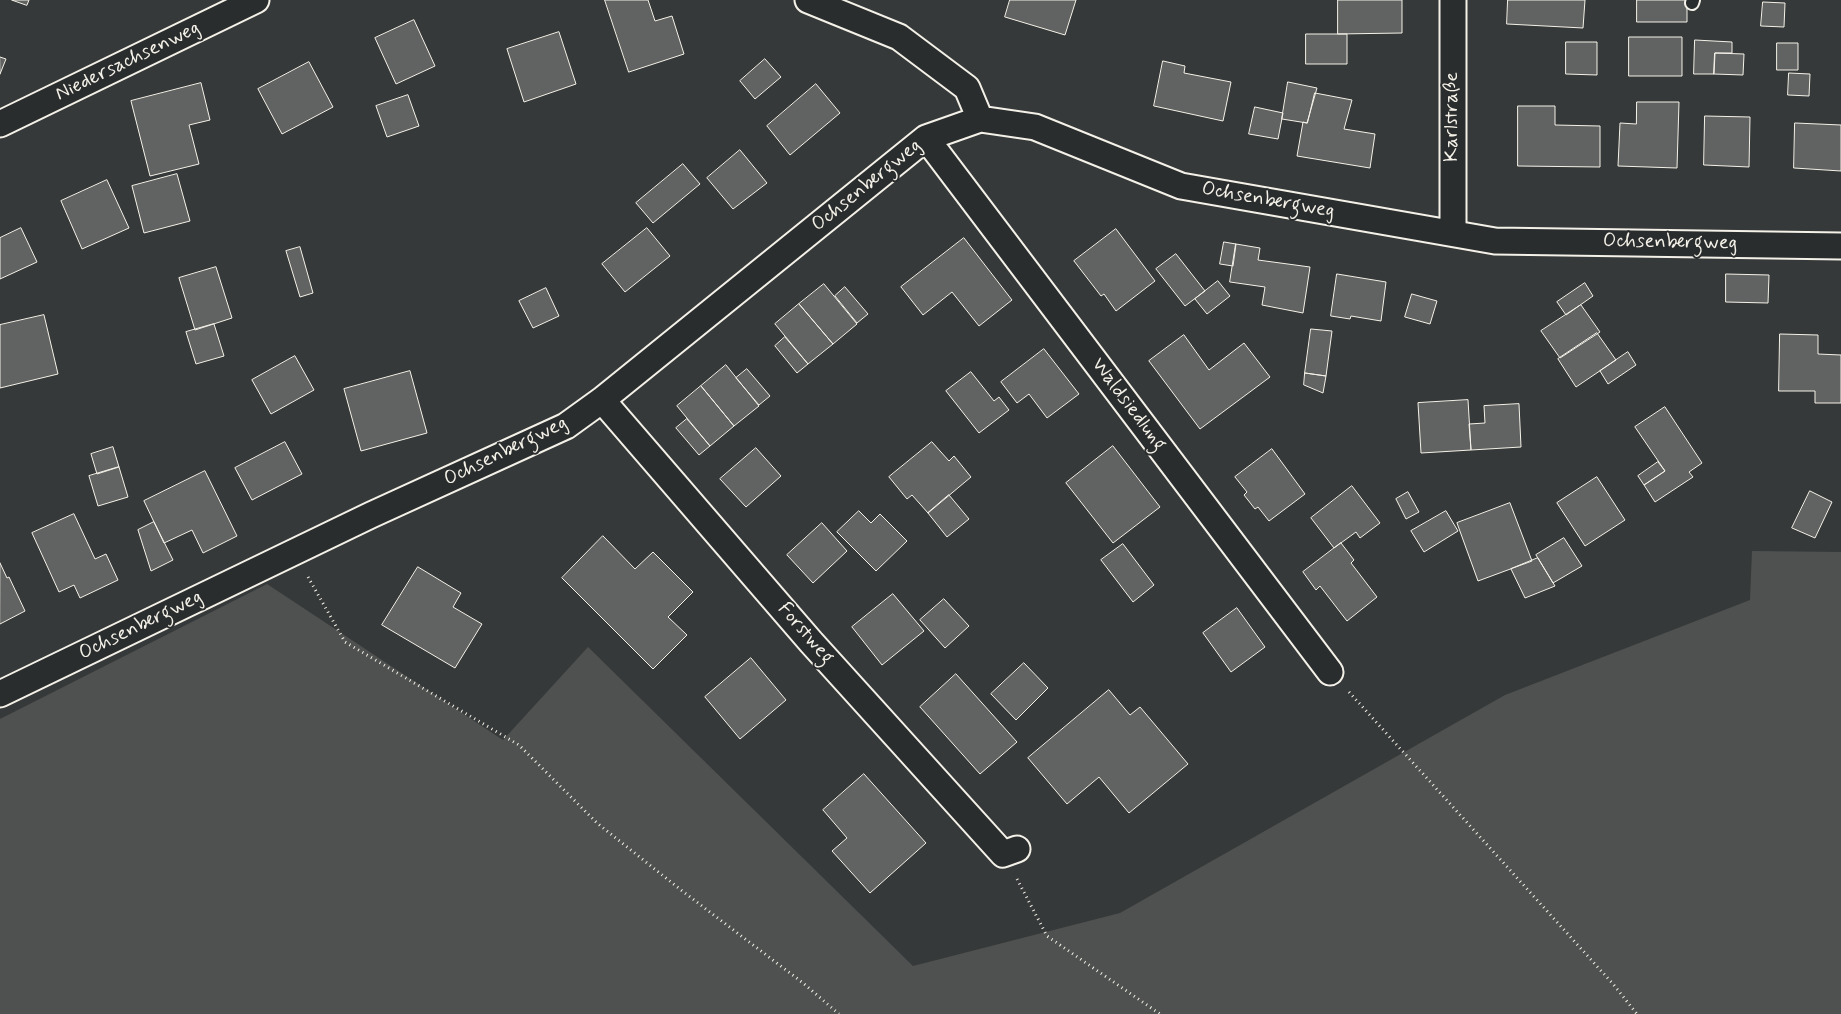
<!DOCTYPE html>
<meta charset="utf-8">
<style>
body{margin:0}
canvas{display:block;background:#363939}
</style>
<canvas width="1841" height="1014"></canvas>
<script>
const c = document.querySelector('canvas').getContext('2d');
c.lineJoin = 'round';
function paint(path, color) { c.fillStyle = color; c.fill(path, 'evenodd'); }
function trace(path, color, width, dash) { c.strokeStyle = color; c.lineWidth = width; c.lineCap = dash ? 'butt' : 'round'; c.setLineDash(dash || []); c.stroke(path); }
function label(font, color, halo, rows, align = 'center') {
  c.font = font + ' Mynerve,sans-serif'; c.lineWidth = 4; c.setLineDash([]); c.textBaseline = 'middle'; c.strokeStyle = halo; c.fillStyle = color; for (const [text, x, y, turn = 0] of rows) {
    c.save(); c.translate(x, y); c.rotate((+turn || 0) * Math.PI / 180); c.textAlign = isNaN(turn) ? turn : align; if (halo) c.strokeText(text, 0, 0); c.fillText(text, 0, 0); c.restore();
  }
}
const green = new Path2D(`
 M1752,551L1841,552V1014H0V719L267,584L503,740L588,647L913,966L1120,913L1505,695L1750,600Z`);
const building = new Path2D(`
 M12,0H29L27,5Z
 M605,0H648L655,21L672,16L684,54L629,72Z
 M1010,0H1076L1065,35L1005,17Z
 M1338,0H1402V33L1338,34Z
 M1508,0H1585L1583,28L1507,24Z
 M1637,0H1687V22H1637Z
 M1763,2L1785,3L1784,27L1761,26Z
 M414,20L435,66L396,84L375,38Z
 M559,32L576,84L524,102L507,49Z
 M1306,34H1347V64H1306Z
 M1629,37H1682V76H1629Z
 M1695,40L1732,42V53H1715L1714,74H1694Z
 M1566,42H1597V75L1566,74Z
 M1777,43H1798V70H1777Z
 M1715,53L1744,54L1743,75L1714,74Z
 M0,57L6,59L0,74Z
 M765,59L781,77L755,99L740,81Z
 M1163,61L1185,66L1184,73L1231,82L1223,121L1154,106Z
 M309,62L333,107L282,134L258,89Z
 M1789,73L1810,74L1809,96L1788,95Z
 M1288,82L1317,88L1307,123L1282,119Z
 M201,83L210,120L189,125L199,164L150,176L131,101Z
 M816,84L840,113L790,155L767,126Z
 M1315,93L1352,100L1344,129L1375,134L1370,168L1297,156L1303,122L1307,123Z
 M408,95L419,126L387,137L376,106Z
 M1637,102H1679L1677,168L1618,166L1620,123L1636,124Z
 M1518,106H1555V125L1600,126V167L1518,166Z
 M1255,107L1283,113L1278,139L1249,134Z
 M1705,116L1750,117L1749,167L1704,165Z
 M1795,123L1841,125V171L1794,168Z
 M740,150L767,183L733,209L707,178Z
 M683,164L700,184L653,223L636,203Z
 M177,174L190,221L144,233L132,186Z
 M107,180L129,228L82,249L61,201Z
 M21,228L37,262L0,279V238Z
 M647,228L670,256L625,292L602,264Z
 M1116,229L1155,281L1116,311L1104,294L1101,296L1074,261Z
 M964,238L1012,300L979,326L952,292L923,315L901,287Z
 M1224,242L1236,244L1233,266L1220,264Z
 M1236,244L1260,248L1258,260L1310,267L1303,313L1262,305L1265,287L1230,282Z
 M300,247L313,293L300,297L286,251Z
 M1176,254L1205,291L1185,306L1156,269Z
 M216,267L232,318L195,330L179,278Z
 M1337,274L1386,282L1381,321L1351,316L1350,319L1331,316Z
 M1726,274L1769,275L1768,303L1726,302Z
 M1218,281L1230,296L1207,314L1195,299Z
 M1585,283L1593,296L1566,315L1557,302Z
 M824,284L857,324L833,344L799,304Z
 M845,287L868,314L857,323L835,296Z
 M546,288L559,316L533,328L519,301Z
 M1412,294L1437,301L1430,324L1405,317Z
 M799,304L833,344L808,364L775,324Z
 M1581,305L1600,332L1560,358L1541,331Z
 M44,315L58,374L0,388V325Z
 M214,324L224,356L196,364L186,332Z
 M1311,329L1332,331L1326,376L1305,373Z
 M1597,333L1616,360L1576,387L1558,359Z
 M1780,334L1818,335V354L1841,355V403H1815V391H1779Z
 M1184,335L1209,370L1244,343L1270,377L1200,429L1149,361Z
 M785,337L808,364L797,373L775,346Z
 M1044,349L1079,394L1047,418L1029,394L1017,403L1001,382Z
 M1628,352L1636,365L1608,384L1600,371Z
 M295,356L314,390L271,414L252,380Z
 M726,365L759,406L734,426L701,386Z
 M747,369L770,396L759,405L736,378Z
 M410,371L427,433L361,451L344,389Z
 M971,372L994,401L999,397L1009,410L979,433L946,391Z
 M1305,373L1326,376L1323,393L1304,385Z
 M701,386L734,426L710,446L677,406Z
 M1468,400L1471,450L1421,453L1418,403Z
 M1519,404L1521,447L1471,450L1469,424L1485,423L1484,406Z
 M1665,407L1702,463L1689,472L1693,477L1655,502L1644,485L1665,471L1635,427Z
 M687,419L710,446L699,455L676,428Z
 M285,442L302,474L252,500L235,468Z
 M932,442L949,461L954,456L971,477L928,513L912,495L907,499L889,477Z
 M1113,446L1160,507L1113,543L1066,483Z
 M113,447L119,467L97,474L91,454Z
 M756,448L781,476L746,507L720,479Z
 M1272,449L1305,494L1269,521L1258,507L1255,509L1244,495L1247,492L1235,477Z
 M1658,462L1665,471L1644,485L1638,476Z
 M119,467L128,497L98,506L89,476Z
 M205,471L237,536L203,553L192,530L164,543L144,501Z
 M1597,477L1625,520L1585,546L1557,503Z
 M1352,486L1380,523L1360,538L1356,532L1334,548L1311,518Z
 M1810,491L1832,502L1815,538L1792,528Z
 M1408,492L1419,512L1406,519L1396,499Z
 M949,495L969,519L947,537L928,513Z
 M1510,503L1532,561L1478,581L1457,523Z
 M859,511L871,523L880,514L907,541L876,571L837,532Z
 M1446,511L1458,531L1424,552L1411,531Z
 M74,514L95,559L106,554L118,580L80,598L74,585L59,592L32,533Z
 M154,522L173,560L151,571L138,530Z
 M822,523L847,551L813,583L787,555Z
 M603,536L635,569L653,552L693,592L668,617L687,635L653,669L562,578Z
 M1564,538L1582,566L1553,583L1536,555Z
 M1341,543L1354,560L1351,563L1377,597L1347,621L1320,586L1316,590L1303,572Z
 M1123,544L1154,585L1133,602L1101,560Z
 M1538,558L1555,586L1525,598L1511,569Z
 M0,563L7,578L9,577L25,611L0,624Z
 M418,567L461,593L453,607L482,624L455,668L382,625Z
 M893,594L924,631L882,665L852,627Z
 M944,599L969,626L945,648L920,620Z
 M1237,608L1265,647L1231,672L1203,633Z
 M751,658L786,700L740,739L705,697Z
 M1024,663L1048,688L1016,720L991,694Z
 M956,674L1017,742L980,774L920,707Z
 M1109,690L1130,715L1140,707L1188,764L1129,813L1099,777L1067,804L1028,758Z
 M864,774L926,843L870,893L832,851L847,838L823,810Z`);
const path = new Path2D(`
 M308,577L345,642L519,745L597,823L681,890L803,983L839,1014
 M1349,692L1613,984L1637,1014
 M1017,879L1047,936L1160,1014`);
const lane = new Path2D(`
 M1692,3L1693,0`);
const street = new Path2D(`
 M808,0L899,37L967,88L980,119
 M0,124L256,0
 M926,138L1330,672
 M1453,233V0
 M602,400L811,642L1003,854L1017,849
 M0,694L371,515L566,426L602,400L926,138L980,119L1035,127L1181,186L1495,241L1841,246`);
const streetNames = [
 ["Niedersachsenweg",128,62,-26],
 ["Karlstraße",1453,117,-90],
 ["Ochsenbergweg",867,186,-39],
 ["Ochsenbergweg",1268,201,10],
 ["Ochsenbergweg",1670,243,1],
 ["Waldsiedlung",1128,405,53],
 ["Ochsenbergweg",506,452,-26],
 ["Ochsenbergweg",141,626,-26],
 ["Forstweg",805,634,49]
];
paint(green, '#4e514f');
paint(building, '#616362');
trace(building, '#f4f1e8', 1);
trace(lane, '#f4f1e8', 16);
trace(street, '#f4f1e8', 29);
trace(path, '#f4f1e8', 3, [1, 4]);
trace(lane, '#2a2d2e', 12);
trace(street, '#2a2d2e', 25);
label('20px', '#f4f1e8', '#2a2d2e', streetNames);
</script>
